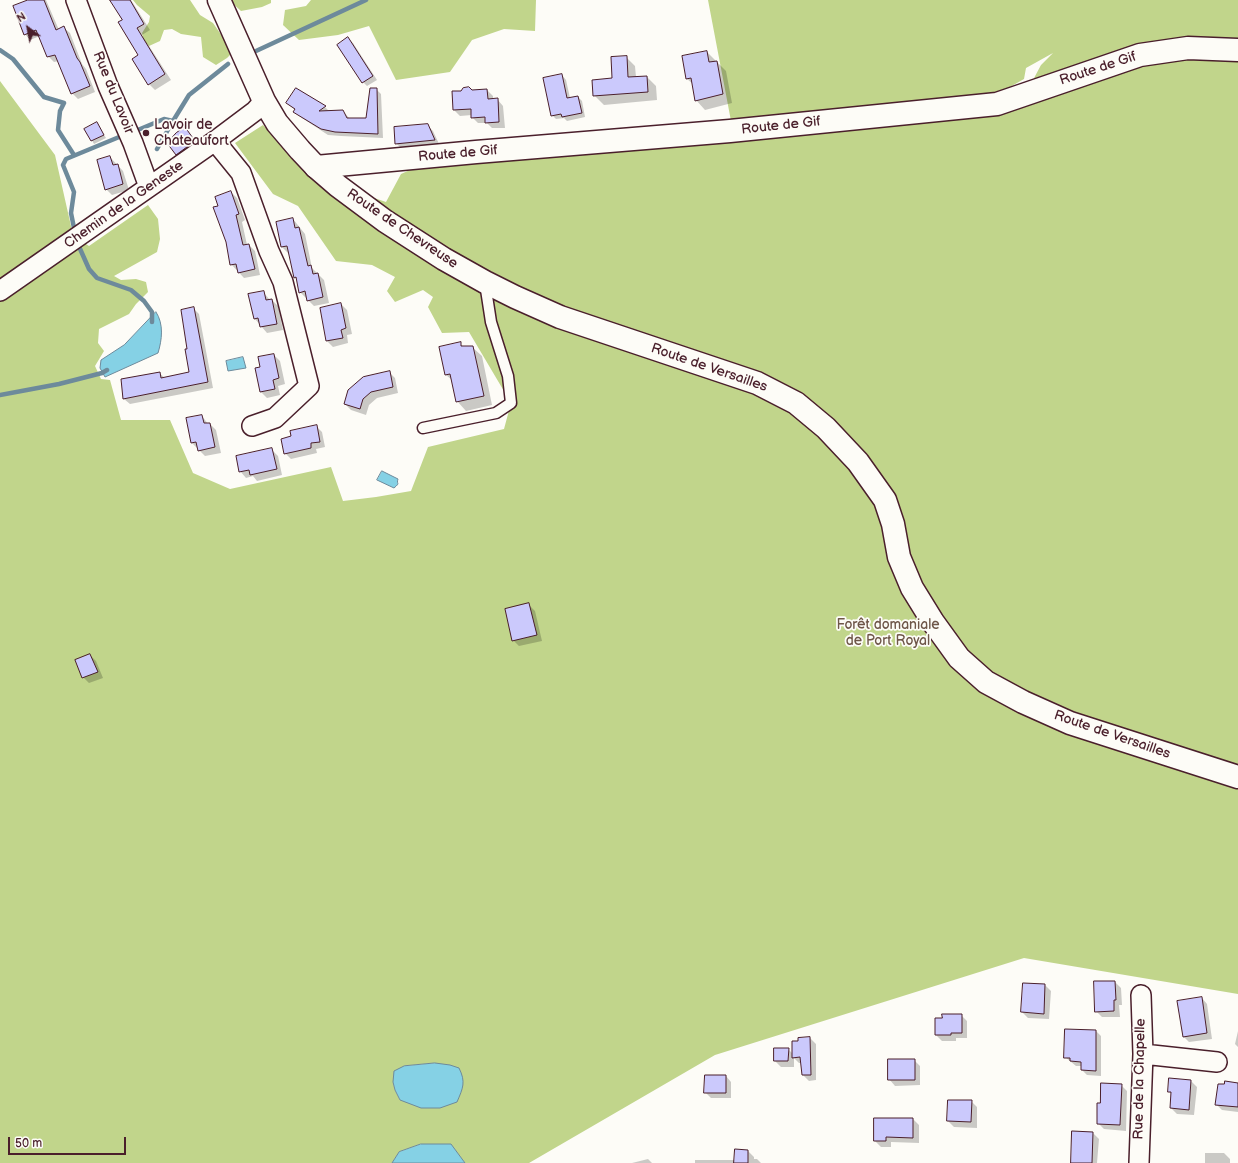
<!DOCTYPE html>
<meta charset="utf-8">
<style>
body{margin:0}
#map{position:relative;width:1238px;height:1163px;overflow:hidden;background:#fdfcf7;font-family:"Balsamiq Sans",sans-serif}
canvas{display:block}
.north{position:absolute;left:8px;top:8px;width:40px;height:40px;-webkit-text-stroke:3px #fdfcf7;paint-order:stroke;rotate:328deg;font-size:11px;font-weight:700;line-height:16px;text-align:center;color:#4a1f2b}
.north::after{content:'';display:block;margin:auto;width:14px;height:18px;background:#4a1f2b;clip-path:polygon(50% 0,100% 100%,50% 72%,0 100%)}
.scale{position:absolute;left:8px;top:1137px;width:118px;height:18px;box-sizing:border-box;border:2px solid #4a1f2b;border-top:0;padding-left:5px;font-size:12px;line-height:14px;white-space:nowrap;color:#4a1f2b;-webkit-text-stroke:3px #fdfcf7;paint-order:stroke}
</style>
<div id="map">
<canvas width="1238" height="1163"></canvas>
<div class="north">N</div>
<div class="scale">50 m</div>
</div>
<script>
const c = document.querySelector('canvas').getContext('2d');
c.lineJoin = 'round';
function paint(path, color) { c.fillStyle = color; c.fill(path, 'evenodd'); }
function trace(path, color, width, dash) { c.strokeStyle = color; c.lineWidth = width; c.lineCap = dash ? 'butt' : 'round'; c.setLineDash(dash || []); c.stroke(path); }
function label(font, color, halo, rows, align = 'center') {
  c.font = font + ' "Balsamiq Sans",sans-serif'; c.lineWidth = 3.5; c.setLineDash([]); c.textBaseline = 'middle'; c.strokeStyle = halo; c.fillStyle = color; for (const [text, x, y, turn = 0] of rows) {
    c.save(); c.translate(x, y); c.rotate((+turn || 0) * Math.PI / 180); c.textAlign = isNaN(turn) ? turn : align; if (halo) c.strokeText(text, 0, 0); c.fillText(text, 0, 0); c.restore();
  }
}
const green = new Path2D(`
 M133,0H190L200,15L213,23L233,52L227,58L216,65L203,57L201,37L181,34L172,29L164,30L160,41L149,46L144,41L142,33L149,22L150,16L137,5Z
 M229,0H271V3L262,7L241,11Z
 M311,0H536L535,31L504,29L472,40L450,72L396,80L369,26L338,35L299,40L283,25L285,10L306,6Z
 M708,0H1238V994L1024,958L715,1055L529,1163H465L450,1144H421L399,1152L392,1163H0V296L83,242L89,246L148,205L158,219L160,239L157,252L114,276L121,280L136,279L146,282L148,292L136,304L129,314L99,329L98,343L104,351L95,366L101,379L110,380L121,420H170L193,473L230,489L331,467L343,501L376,497L411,491L428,447L504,429L511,403L469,332L442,333L428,307L433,297L423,290L395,302L387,291L395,277L372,265L336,261L298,206L273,194L235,143L263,125L309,176L386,202L401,174L428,162L1015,107L1033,80L1041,65L1053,53L1026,68L1024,79L994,96L731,121ZM435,1063L400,1100L395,1090L393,1082L404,1066Z
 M0,81L55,155L73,235L0,285Z`);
const water = new Path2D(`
 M156,312C164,324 162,340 158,353L105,377L100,368L101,360L124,345Z
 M243,357L246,368L228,371L226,361Z
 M382,471L398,479C396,485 401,482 394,488L377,480Z
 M435,1063L450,1065L459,1068C466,1082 463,1088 457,1102L440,1108H421L400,1100L395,1090L393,1082L394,1071L404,1066Z
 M421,1144H451L465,1163H392L399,1152Z`);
const shadow = new Path2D(`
 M27,0H46L59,30L64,28L70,33L82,64L86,69L95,92L78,99L72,93L59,61L54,62L48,56L40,36L30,40L25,34Z
 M117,0H131L150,30L142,35L171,80L155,90L149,84L140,55L123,20Z
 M348,39L353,43L377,80L367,86L363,82Z
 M707,52L726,71L732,103L705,110L696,100L693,84L687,79Z
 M626,57L635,66L636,77H647L656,86L657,100L604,105L594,95L613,79Z
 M562,75L566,80L570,98L578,97L582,101L585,117L567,121L564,118L556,119L552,115Z
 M296,89L325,107L330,112L343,111L350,119H367L376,89L381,94L383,138L341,136L328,135L299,116L294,111L295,110L287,103Z
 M487,90L493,96V100L497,99L503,106L505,128H492L487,123H478L472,117V115L460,116L454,110L471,91Z
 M97,123L106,138L94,144L86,129Z
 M427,125L433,131L440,146L402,149L396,143Z
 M185,128L200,147L182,159L177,154Z
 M110,157L123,171L129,190L112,195L106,189Z
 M231,192L237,198L245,220L242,222L247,245H249L255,251L260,275L244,278L231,264L220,206Z
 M293,219L305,234L312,268L324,280L329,303L314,306L308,300V298H306L300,292L298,280L295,278L290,252L288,253L282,247Z
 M263,292L270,300H272L278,306L283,330L267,333L255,319Z
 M341,304L347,310L352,334L347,335L348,343L333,347L327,341Z
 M193,308L199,314L213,388L130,404L124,399L123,380L159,373L165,378L191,373L188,349Z
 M460,344L464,347H472L482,356L492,405L466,411L457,401L452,380L446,375L440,348Z
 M274,355L280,361L285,384L278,386L280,395L267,398L261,392V367Z
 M389,372L395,378L398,393L377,398L369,405L366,415L351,410L345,404Z
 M202,416L208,424H210L216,430L221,453L205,456L192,443Z
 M316,426L322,432L325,447L316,449L317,453L291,459L285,453Z
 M272,450L278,456L282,475L257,481L253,476L246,478L240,471Z
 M529,605L535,611L542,641L519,646L513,640Z
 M90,655L96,661L103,678L89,683L83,677Z
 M1095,982H1115L1121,988L1122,1005H1119L1120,1017H1102L1096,1011Z
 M1045,985L1051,991L1049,1019L1028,1018L1022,1012Z
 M1202,998L1207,1004L1212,1039L1189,1042L1184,1037Z
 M961,1015L967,1021V1038H956V1041H942L936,1035L943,1019Z
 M1096,1031L1101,1036V1076L1087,1075L1082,1070V1066H1076L1065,1057Z
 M1238,1031V1047L1235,1044Z
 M810,1038L816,1044V1080L809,1081L803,1075L802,1063H799L794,1058V1067H781L775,1061L788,1049L793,1054L799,1042Z
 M914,1060L920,1066V1085L895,1086L889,1079Z
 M726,1076L731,1082V1098H711L705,1092Z
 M1191,1081L1197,1087L1194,1115L1177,1114L1171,1108L1172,1094L1169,1092Z
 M1238,1084V1112L1222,1110L1216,1104Z
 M1121,1085L1127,1091L1126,1131L1104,1129L1098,1123L1101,1104Z
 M949,1101H971L977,1107V1128L954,1127L948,1121Z
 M913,1119L919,1125V1143L891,1142V1147H881L875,1141Z
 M1073,1132L1093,1133L1099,1139L1097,1163H1072Z
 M748,1151L754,1157V1159H757L761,1163H695V1160H735Z
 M1205,1153H1224L1230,1159V1163H1205Z
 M648,1159L652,1163H632Z`);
const stream = new Path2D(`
 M0,50L13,59L44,97L64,103L60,111L58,130L74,155
 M256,51L366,0
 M133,132L164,119L173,121L189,95L228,64
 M157,149L173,121
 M75,233L71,213L74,192L63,165L66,159L124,135
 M77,242L89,269L97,278L131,290L144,301L152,312V322
 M0,395L59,384L102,373L107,370`);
const building = new Path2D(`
 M28,0H44L56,30L64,26L77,58L80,62L90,86L71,94L55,55L47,57L36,30L24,35L13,6Z
 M110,0H130L144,24L137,28L165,74L148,85L132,59L138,55L118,22L122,20Z
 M348,37L373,76L362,83L337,45Z
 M707,51L709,62L717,61L723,94L695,101L691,78L686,79L682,56Z
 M627,56L628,77L647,76L648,92L593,96L592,80L612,78L611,57Z
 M562,74L567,98L578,96L582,113L562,117L561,114L551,116L543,78Z
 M469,87L472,90L487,89L488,99L498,98L499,122L485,123V117L471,118V109L453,110L452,91H461L463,88Z
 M296,88L326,106L319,111L343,110L347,118H366L370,88H377L378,134L335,132L321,129L293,112L295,109L286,103Z
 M97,122L104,135L91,141L84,129Z
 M428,124L435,140L395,144L394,127Z
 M185,127L195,141L176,155L167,143L176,133Z
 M110,156L113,165L118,164L123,184L105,190L97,160Z
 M231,191L239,214L236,215L243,245L249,244L255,269L238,273L236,264L230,265L226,242L213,207L218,206L215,197Z
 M293,218L295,228L299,227L308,266L311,265L313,274L318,273L323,297L307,301L305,291L299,293L296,277L294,278L287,246L281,247L276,222Z
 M264,291L266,300L272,299L277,324L260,327L258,318L254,319L248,294Z
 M341,303L346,328L341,330L343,338L326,341L320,308Z
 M194,307L208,382L123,399L121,379L160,372L161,378L189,372L185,349H187L181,310Z
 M461,342V346H473L484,396L456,402L450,374L445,375L439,347Z
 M274,354L279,378L273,380L275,389L260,392L255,368L260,367L258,357Z
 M390,371L393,387L371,392L363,399L360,409L344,404L348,390L363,377Z
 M202,415L204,423H210L215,447L198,451L196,442L191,443L186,418Z
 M317,425L320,442L311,443V448L284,454L281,439L291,436L290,431Z
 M272,448L277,469L250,475L249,470L239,472L236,456Z
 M529,603L537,635L512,641L505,609Z
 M90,654L98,672L82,678L75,660Z
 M1094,981H1115L1116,1000H1114V1011L1095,1012Z
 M1023,983L1045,984L1044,1014L1021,1012Z
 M1202,997L1207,1033L1183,1037L1177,1001Z
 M942,1014H962V1033H951V1035H935V1018H942Z
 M1065,1029L1096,1030V1071L1081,1070V1062L1070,1061V1058H1064Z
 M810,1037L811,1075H802L800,1057L792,1058V1041H798V1038Z
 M774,1048H789L788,1061H774Z
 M888,1059H915V1080H888Z
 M705,1075H726V1093H704Z
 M1169,1078L1191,1080L1189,1110L1170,1108L1171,1092H1168Z
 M1225,1081L1238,1083V1107L1215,1105L1218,1084H1224Z
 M1101,1083L1122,1084L1120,1125L1097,1124V1103H1100Z
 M948,1100H972L971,1122L947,1121Z
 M874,1118H913V1138L886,1137V1141H874Z
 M1072,1131L1093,1132L1092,1163H1071Z
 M735,1149L748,1150V1163H734Z`);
const service = new Path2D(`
 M423,428L496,413L511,403L508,376L491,322L485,283`);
const minor = new Path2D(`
 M76,0L108,86L133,143L149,187
 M215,141L241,173L269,251L283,282L309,386L275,418L252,426
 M0,291L215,141L255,111L264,101
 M1143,1054L1217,1062
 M1139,1163L1143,1054L1141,995`);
const tertiary = new Path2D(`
 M316,167L476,152L730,131L997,104L1140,55L1188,48L1238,50`);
const secondary = new Path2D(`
 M219,0L264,101L277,123L300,150L316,167L338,186L385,221L444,259L485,282L515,297L560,317L757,383L796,403L826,428L858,462L885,500L893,524L899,557L912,588L933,622L959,658L986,682L1023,702L1070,723L1238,777`);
const markers = [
 [146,133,4,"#4a1f2b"]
];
const streetNames = [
 ["Route de Gif",1098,69,-18],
 ["Rue du Lavoir",113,93,68],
 ["Route de Gif",781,126,-6],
 ["Route de Gif",458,154,-5],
 ["Chemin de la Geneste",124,205,-35],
 ["Route de Chevreuse",402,229,34],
 ["Route de Versailles",709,368,19],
 ["Route de Versailles",1112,735,19],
 ["Rue de la Chapelle",1140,1079,-89]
];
const poiNames = [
 ["Lavoir de",154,125],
 ["Chateaufort",154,141]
];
const parkNames = [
 ["Forêt domaniale",888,625],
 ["de Port Royal",888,641]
];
paint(green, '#c1d58b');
paint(water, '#85d1e5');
trace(water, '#6d8a9b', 1);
paint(shadow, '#0003');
trace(stream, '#6d8a9b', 4.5);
paint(building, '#cbc9fc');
trace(building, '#4a1f2b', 1);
trace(service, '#4a1f2b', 13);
trace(minor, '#4a1f2b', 22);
trace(tertiary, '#4a1f2b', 25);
trace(secondary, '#4a1f2b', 25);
trace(service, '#fdfcf7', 10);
trace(minor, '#fdfcf7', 19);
trace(tertiary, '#fdfcf7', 22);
trace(secondary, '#fdfcf7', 22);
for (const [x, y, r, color] of markers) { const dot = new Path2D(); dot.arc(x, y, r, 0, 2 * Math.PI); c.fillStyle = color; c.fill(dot); trace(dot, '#fdfcf7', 1.5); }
label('14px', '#4a1f2b', '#fdfcf7', streetNames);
label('14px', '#4a1f2b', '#fdfcf7', poiNames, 'left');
label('14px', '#6e5648', '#fdfcf7', parkNames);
</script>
